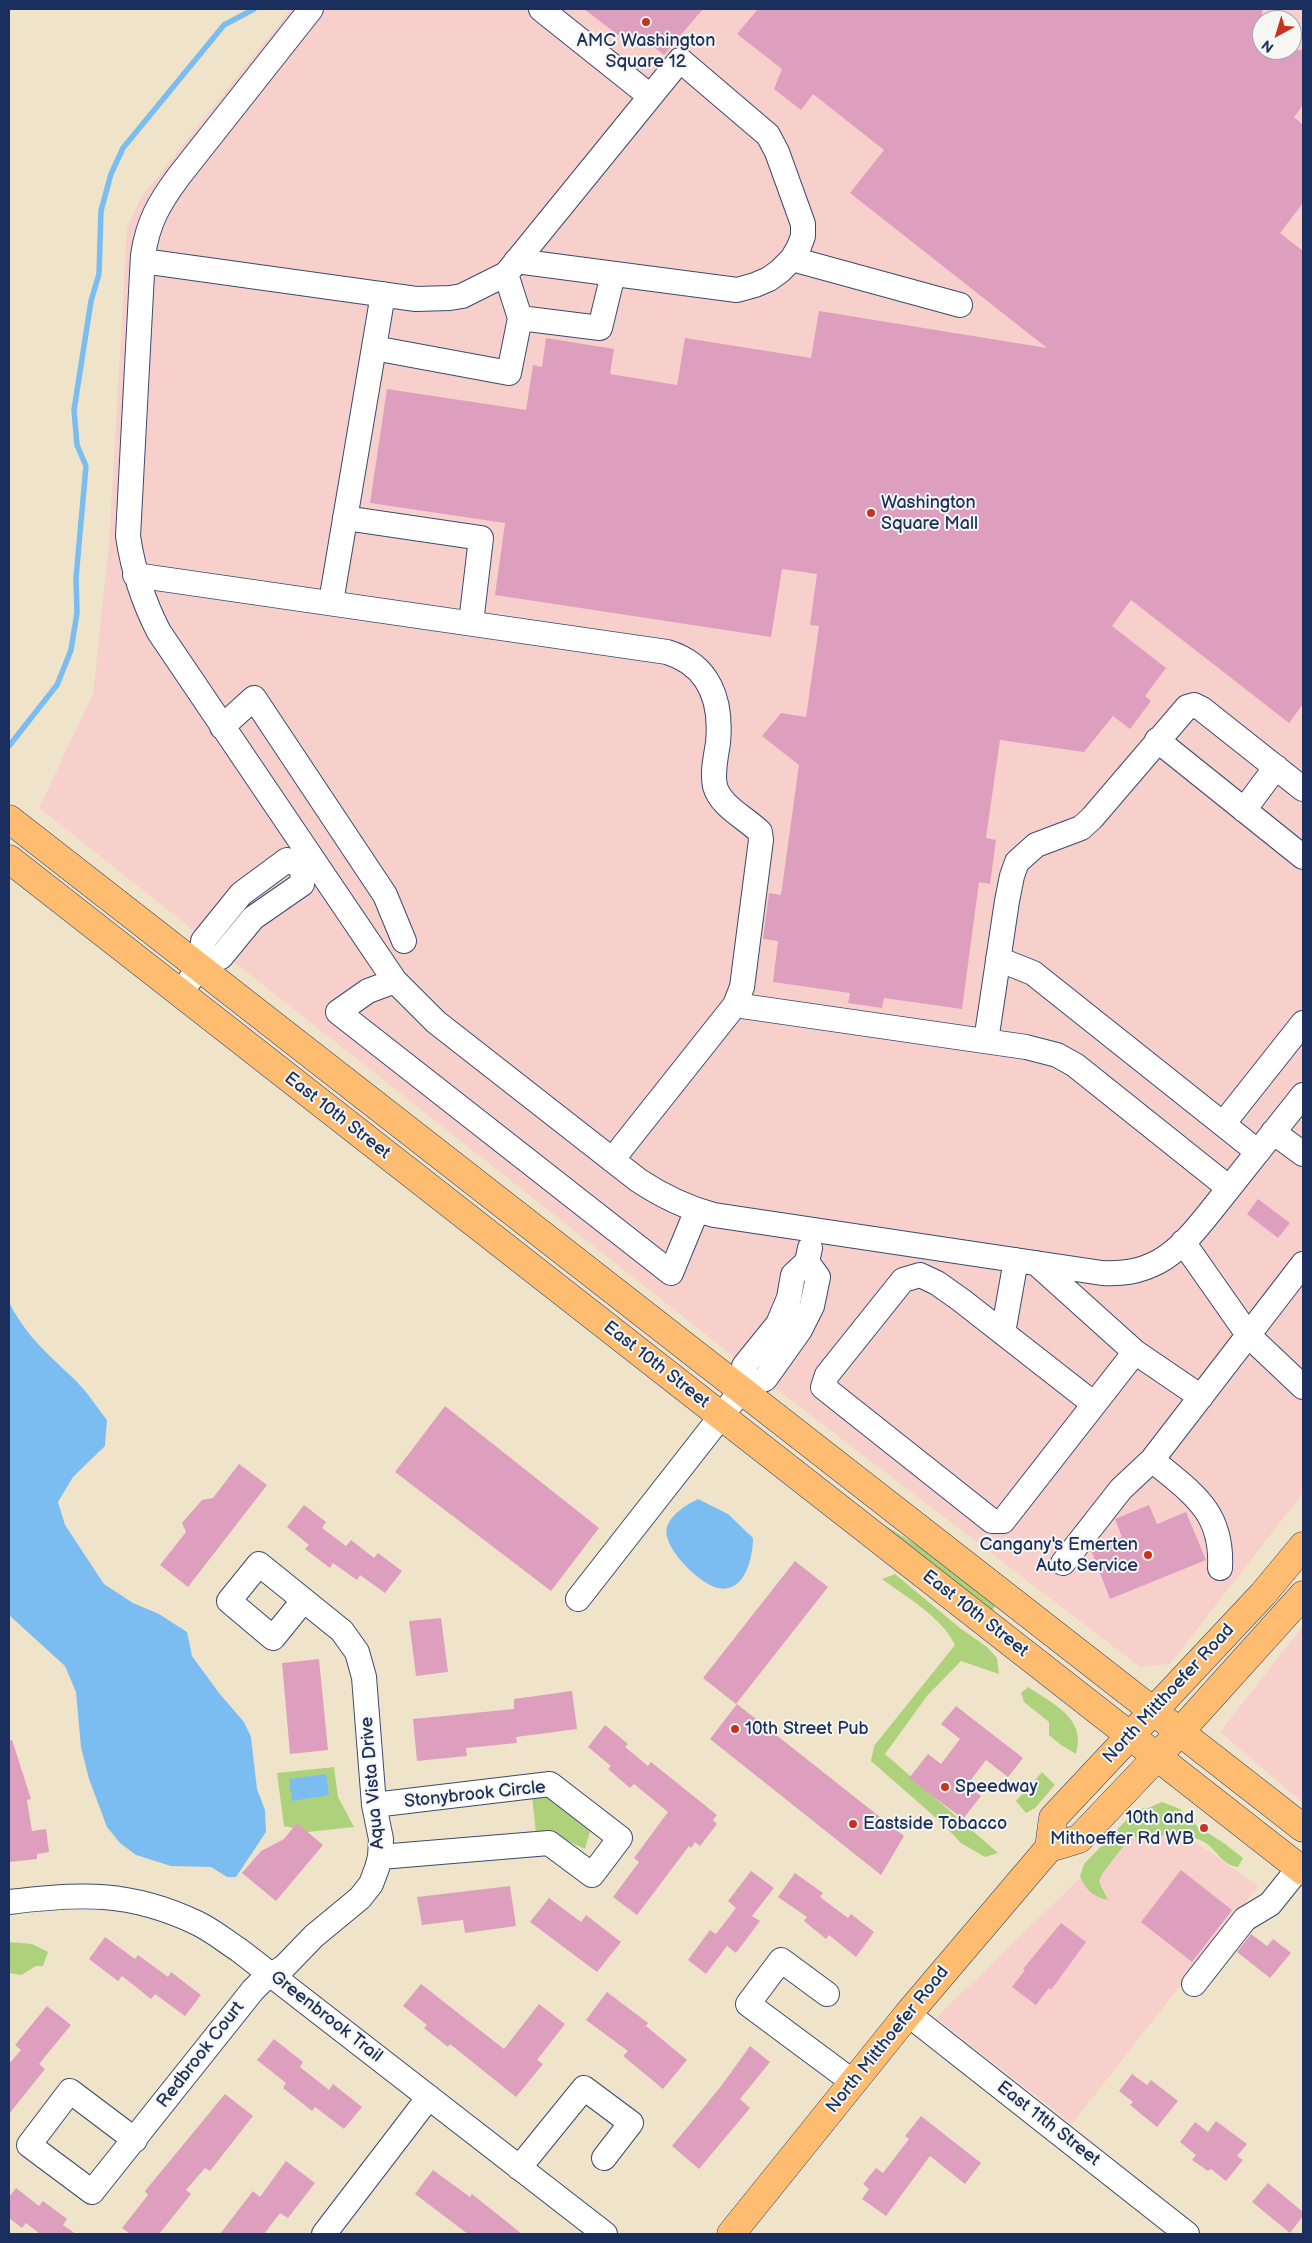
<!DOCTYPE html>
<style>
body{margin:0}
#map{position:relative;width:1312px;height:2243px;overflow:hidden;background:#efe4ca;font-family:"Balsamiq Sans",sans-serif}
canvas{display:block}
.frame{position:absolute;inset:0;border:10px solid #1b2f5e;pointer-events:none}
.north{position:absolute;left:1252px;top:10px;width:50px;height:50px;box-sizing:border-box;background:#f6f6f2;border:1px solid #9ea6b7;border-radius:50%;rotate:219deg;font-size:14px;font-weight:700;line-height:20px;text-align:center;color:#1b2f5e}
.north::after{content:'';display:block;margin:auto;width:18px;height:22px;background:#c8321e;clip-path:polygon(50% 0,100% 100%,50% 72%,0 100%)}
</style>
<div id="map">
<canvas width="1312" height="2243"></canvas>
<div class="frame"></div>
<div class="north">N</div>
</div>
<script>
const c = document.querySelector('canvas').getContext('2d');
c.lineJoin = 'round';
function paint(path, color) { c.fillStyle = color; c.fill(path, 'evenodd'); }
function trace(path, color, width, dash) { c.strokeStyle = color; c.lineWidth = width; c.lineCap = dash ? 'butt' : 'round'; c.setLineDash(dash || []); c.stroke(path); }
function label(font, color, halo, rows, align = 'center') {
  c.font = font + ' "Balsamiq Sans",sans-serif'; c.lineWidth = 4; c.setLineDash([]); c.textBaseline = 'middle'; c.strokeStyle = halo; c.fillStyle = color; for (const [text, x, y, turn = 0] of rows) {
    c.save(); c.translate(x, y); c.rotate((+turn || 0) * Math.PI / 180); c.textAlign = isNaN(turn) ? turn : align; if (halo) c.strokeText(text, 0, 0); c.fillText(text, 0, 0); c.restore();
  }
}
const built = new Path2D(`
 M291,9H1303V1493L1170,1664L1140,1667L724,1349L39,808L93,694L109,544L127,228L140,199ZM1262,20H1292V50H1262Z
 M1303,1626V1803L1220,1732Z
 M1177,1829L1258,1886L1072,2124L936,2018L1117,1842Z`);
const green = new Path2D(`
 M881,1523L920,1547L996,1605L991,1612L878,1527Z
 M895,1574L960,1628L987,1647L997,1658L999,1674L961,1661L927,1696L885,1754L998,1853L985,1857L961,1843L943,1824L871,1761L874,1746L955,1645C941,1616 907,1598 882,1579Z
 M1028,1687C1053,1704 1087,1718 1076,1754L1061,1745L1049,1735V1722L1024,1702L1021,1693Z
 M334,1767L338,1797L354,1827L308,1832L284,1826L277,1773Z
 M1042,1772L1055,1785L1035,1808L1026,1813L1016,1801Z
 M538,1792L585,1811L591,1828L585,1849L551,1833L536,1835L532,1795Z
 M1162,1802L1180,1809L1197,1826L1225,1844L1243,1858L1238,1867C1220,1865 1216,1846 1200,1840C1193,1837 1182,1833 1173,1834C1154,1835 1153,1843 1131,1836L1102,1874L1099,1882L1108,1900C1093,1897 1086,1890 1080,1876L1084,1864L1137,1809L1148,1808Z
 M9,1942L32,1944L48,1952L43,1966H36L21,1975L9,1973Z`);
const water = new Path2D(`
 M9,1302C26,1336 46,1352 73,1378C86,1390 96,1406 107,1420L105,1446L73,1477L58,1502L65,1525L104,1584L133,1603L159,1614L187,1632L192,1656L219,1693L244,1722L251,1737L257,1789L265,1810L266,1832L236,1877H227L211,1867L171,1866L136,1855L120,1843L107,1827L89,1779L81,1747L76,1692L65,1666L9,1615Z
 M698,1499L728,1514L753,1538C753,1557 745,1594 718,1588C700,1584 661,1547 667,1527C671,1514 686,1505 698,1499Z
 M326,1774L329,1795L292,1801L289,1779Z`);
const stream = new Path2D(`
 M9,746L57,685L71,650L77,613L76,578L86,466L77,445L74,410L91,301L99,274L101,211L111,174L123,148L224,25L254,9`);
const building = new Path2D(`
 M584,9H703L664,55L639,34L631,45Z
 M758,9H1262V50H1303V105L1294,117L1303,125V203L1280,233L1303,251V704L1289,723L1131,600L1112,626L1166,668L1145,696L1151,701L1130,729L1113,716L1084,752L1000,740L986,838L996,840L990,884L979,882L962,1009L884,998L882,1008L848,1003L850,993L773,982L778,941L763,939L769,893L781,895L799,765L762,736L781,713L806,717L819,626L810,625L817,574L782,569L771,637L495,595L505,523L370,503L387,389L526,410L533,365L542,367L546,338L614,349L610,374L677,385L685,338L811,358L819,311L1047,348L850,193L884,150L813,94L801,110L774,89L782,69L737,34Z
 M1258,1199L1290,1223L1278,1238L1247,1214Z
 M445,1406L599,1528L551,1591L395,1472Z
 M239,1464L267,1485L188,1587L160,1565L186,1532L182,1523L202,1500L213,1498Z
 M304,1505L326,1522L322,1528L346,1546L351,1540L374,1558L378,1553L402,1571L385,1593L360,1575L357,1580L333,1563L330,1568L305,1549L309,1545L287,1527Z
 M1149,1505L1157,1524L1186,1512L1206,1560L1110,1599L1091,1550L1122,1537L1115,1519Z
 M795,1561L828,1587L736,1704L703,1678Z
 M441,1618L448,1672L416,1676L409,1621Z
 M319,1659L328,1750L290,1754L282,1663Z
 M572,1691L577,1729L516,1737L517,1743L466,1748L467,1756L417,1761L413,1719L514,1709V1699Z
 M737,1704L904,1836L881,1875L710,1739Z
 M956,1706L1023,1758L1008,1777L986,1760L967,1785L981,1796L963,1819L909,1778L928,1754L941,1764L960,1739L941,1724Z
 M605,1725L628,1744L625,1747L648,1766L651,1762L717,1815L713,1820L717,1824L700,1846L695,1842L691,1848L689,1846L637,1915L613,1897L639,1862L634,1858L668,1812L634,1784L630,1788L608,1769L611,1766L588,1747Z
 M9,1740H12L31,1799L27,1800L32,1831L46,1829L49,1852L37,1854V1859L9,1862Z
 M297,1823L323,1845L276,1901L242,1873L261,1851L284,1839Z
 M1181,1870L1232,1910L1192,1962L1141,1922Z
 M751,1871L774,1888L752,1916L760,1921L736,1953L727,1946L706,1974L688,1960L710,1930L716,1934L736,1908L728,1901Z
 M795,1873L823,1893L820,1897L848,1918L851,1914L874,1932L856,1957L829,1935L826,1939L804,1921L807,1917L778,1897Z
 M510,1886L516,1926L465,1933L463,1920L422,1925L417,1897Z
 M549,1898L581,1922L586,1915L621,1942L597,1972L530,1922Z
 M1061,1923L1086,1942L1051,1990L1049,1988L1036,2005L1012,1987L1025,1970L1023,1969Z
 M1251,1934L1267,1946L1273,1939L1291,1953L1270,1978L1237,1952Z
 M105,1937L135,1959L138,1955L168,1977L171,1972L201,1995L185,2016L155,1994L151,1999L122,1976L118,1981L89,1959Z
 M421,1984L504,2049L539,2004L565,2024L537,2060L543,2064L516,2097L450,2044L448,2047L424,2028L427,2025L403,2006Z
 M607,1992L648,2023L646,2026L687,2060L663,2089L623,2056L628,2051L586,2020Z
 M47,2006L71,2025L39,2064L45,2069L9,2114V2064L21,2050L15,2045Z
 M274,2039L303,2062L300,2067L329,2090L333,2084L362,2107L344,2129L315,2107L312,2111L283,2088L286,2083L257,2060Z
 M750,2046L770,2062L740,2099L750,2108L699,2169L672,2146L722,2085Z
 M1132,2074L1147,2085L1151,2080L1178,2101L1157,2127L1130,2105L1133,2102L1119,2091Z
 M225,2094L253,2116L210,2171L205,2168L186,2190L191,2194L159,2234H130L122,2228L148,2195L145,2191Z
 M921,2116L981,2163L965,2184L930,2156L886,2216L862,2199L869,2189L863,2184L876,2168L883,2173L909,2139L905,2136Z
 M1216,2121L1247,2144L1237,2156L1243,2160L1226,2181L1211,2169L1208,2171L1192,2160L1196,2155L1180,2142L1195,2122L1208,2132Z
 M286,2161L315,2183L288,2218L280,2213L264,2234H220L253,2191L260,2197Z
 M433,2170L470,2197L472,2194L522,2234H468L415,2194Z
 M1268,2183L1303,2212V2216L1290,2233L1252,2202Z
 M16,2188L39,2206L43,2201L67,2219L63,2225L76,2234H40L26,2223L22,2228L9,2218V2197Z`);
const minor = new Path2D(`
 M311,9L179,176C159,203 148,222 143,255L128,536C133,570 143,601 159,632L395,981L436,1022L638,1180C662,1196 687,1208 714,1215L1102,1273C1122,1274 1139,1272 1158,1262C1184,1248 1204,1219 1222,1197C1249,1163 1276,1129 1303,1095
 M541,9L650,96
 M792,259L960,305
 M143,261L416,299L450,298L462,296L506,274L680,60L768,135L777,152L803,224V236L799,247L792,259L780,271L769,279L755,285L737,290L516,261
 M506,274L520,318L600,328L613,274
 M374,348L509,373L520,318
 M345,518L481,538L471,623
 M135,575L667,652C710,665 722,701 718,743C716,756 712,773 715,786C720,806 746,818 760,832L761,840L742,987L735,1005L612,1160
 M331,602L383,294
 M222,727L254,698L385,895L404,941
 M1157,740L1303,857
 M1244,810L1276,767
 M998,959L1033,973L1258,1152
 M203,963L221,957L253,918L302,884L303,867
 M395,981L368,991L338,1012L671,1273L697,1210
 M180,993L203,963V941L241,894L287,860L303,867
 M735,1005L1026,1047L1057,1055L1075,1065L1229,1188
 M986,1041L1007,901L1012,876L1017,862L1036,845L1081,828L1092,818L1187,707L1194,705L1202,709L1303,789
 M1223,1124L1303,1023
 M1273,1132L1303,1154
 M1183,1242L1249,1336L1303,1387
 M1036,1263L1135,1352
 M1003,1333L1016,1260
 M744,1387V1366L778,1324L789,1298L793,1275L807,1262L810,1248
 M1094,1404L961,1300L937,1283L920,1275L903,1280L827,1375L823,1387L992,1521H1003L1135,1352L1201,1397
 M1152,1460C1192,1493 1223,1511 1220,1568
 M1063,1563L1121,1489L1152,1460L1303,1264
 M578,1599L744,1387L765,1379L800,1330L812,1306L818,1277L807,1262
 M374,1805L550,1784L620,1838L592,1875L549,1843L380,1857
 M9,1902C80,1893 130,1891 197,1923C212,1930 225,1941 239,1950L605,2234
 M1194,1984L1245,1919L1270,1904L1299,1868
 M827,1994L781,1960L748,2004L853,2082
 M908,2014L1187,2234
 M135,2140L70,2091L29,2145L92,2192L253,1990L263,1980L284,1967L314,1936L360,1898L371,1884L377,1868L380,1857L381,1839L374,1805L364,1677L357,1652L342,1631L259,1564L229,1601L273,1638L303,1601
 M519,2168L584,2088L631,2123L604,2158
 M324,2234L429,2097`);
const major = new Path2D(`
 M9,819L1303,1828
 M9,859L1303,1871
 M1049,1848L1079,1839L1157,1757L1303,1595
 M731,2234L908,2014L1049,1848L1053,1818L1263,1594L1303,1546`);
const markers = [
 [646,22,5,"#c8321e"],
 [871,513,5,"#c8321e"],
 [1148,1555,5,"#c8321e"],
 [735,1729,5,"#c8321e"],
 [945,1787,5,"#c8321e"],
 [853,1824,5,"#c8321e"],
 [1204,1828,5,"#c8321e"]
];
const poiNames = [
 ["AMC Washington",646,41,"center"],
 ["Square 12",646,62,"center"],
 ["Washington",881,503],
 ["Square Mall",881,524],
 ["Cangany's Emerten",1138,1545,"right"],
 ["Auto Service",1138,1566,"right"],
 ["10th Street Pub",745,1729],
 ["Speedway",955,1787],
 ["10th and",1194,1818,"right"],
 ["Mithoeffer Rd WB",1194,1839,"right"],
 ["Eastside Tobacco",863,1824]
];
const streetNames = [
 ["East 10th Street",337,1116,38],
 ["East 10th Street",656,1365,38],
 ["East 10th Street",975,1614,38],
 ["North Mitthoefer Road",1169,1694,-47],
 ["Aqua Vista Drive",373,1783,-95],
 ["Stonybrook Circle",475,1795,-6],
 ["Greenbrook Trail",326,2017,38],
 ["North Mitthoefer Road",888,2040,-51],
 ["Redbrook Court",201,2055,-52],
 ["East 11th Street",1048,2124,38]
];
paint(built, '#f7d0cc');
paint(green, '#aed27c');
paint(water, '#7cbdf1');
trace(stream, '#7cbdf1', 5.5);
paint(building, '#de9fbf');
trace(minor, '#3b4a6e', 26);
trace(major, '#3b4a6e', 29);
trace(minor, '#fff', 24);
trace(major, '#febc70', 28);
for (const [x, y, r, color] of markers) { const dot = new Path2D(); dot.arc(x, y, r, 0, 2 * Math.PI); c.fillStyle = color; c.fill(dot); trace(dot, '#f6f6f2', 2); }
label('18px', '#1b2f5e', '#f6f6f2', poiNames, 'left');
label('18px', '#1b2f5e', '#f6f6f2', streetNames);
</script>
